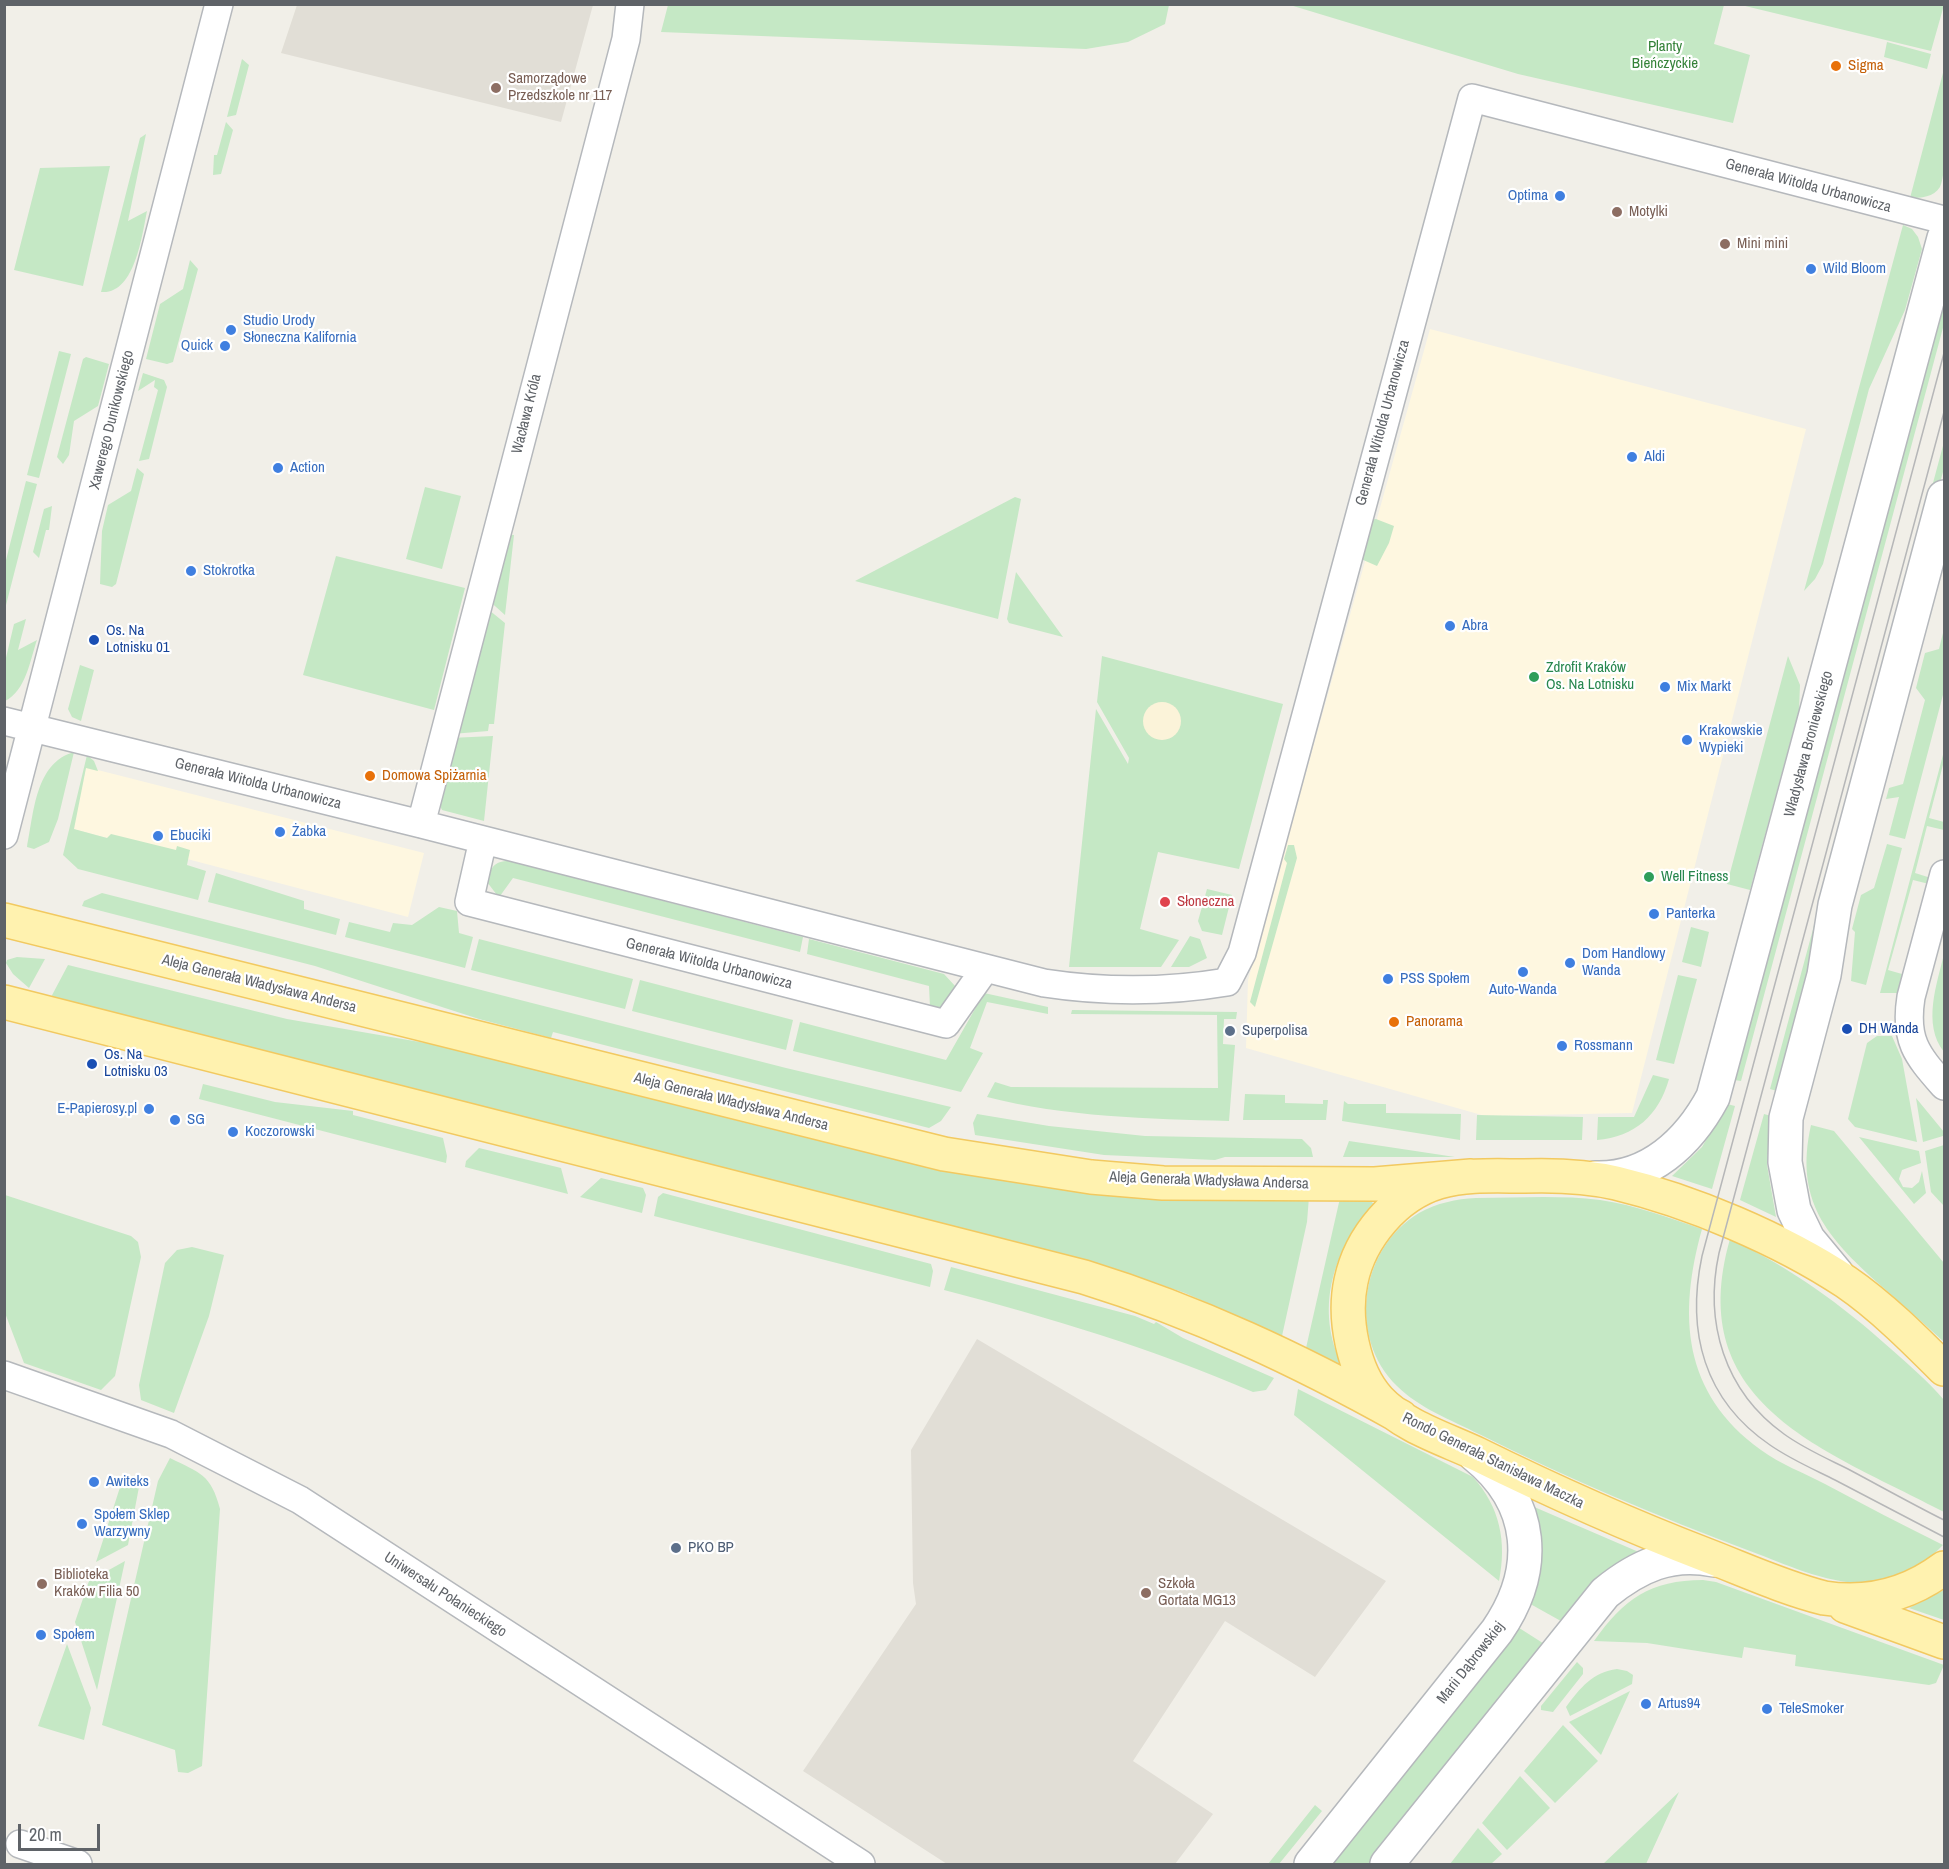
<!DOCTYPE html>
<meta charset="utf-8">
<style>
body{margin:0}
#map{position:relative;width:1949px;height:1869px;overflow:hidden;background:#f1efe8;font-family:"Archivo Narrow",sans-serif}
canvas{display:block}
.frame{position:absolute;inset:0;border:6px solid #5f6368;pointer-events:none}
.scale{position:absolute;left:18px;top:1824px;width:82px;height:27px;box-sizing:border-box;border:3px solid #5f6368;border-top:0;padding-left:8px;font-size:18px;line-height:21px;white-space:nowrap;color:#5f6368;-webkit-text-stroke:4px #fff;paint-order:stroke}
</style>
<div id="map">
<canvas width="1949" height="1869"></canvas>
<div class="frame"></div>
<div class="scale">20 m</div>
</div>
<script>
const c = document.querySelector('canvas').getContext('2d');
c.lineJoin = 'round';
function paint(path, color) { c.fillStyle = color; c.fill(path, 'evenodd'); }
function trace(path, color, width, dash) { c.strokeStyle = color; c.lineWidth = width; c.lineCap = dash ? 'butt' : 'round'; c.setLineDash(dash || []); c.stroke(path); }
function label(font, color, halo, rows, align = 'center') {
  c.font = font + ' "Archivo Narrow",sans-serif'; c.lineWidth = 4.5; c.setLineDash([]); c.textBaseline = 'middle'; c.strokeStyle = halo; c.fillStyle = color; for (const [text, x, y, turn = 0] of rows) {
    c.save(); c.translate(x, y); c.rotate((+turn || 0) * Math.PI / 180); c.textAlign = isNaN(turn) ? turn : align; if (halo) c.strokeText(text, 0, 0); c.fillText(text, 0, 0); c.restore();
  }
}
const commercial = new Path2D(`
 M1430,329L1806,429L1632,1113L1485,1116L1246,1048L1248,980Z
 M86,767L424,853L408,917L73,829Z`);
const education = new Path2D(`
 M297,5V4L593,5L561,122L281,53Z
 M977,1339L1386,1581L1315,1677L1225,1621L1133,1761L1213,1814L1175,1864H947L803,1771L916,1604L913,1583L911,1450Z`);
const green = new Path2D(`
 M668,5V4L1169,5L1165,24L1128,42L1086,49L661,32Z
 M1290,5H1724L1714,44L1750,55L1733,123L1518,74Z
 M1741,5H1944L1931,51Z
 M1887,42L1931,54L1927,69L1884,57Z
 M242,59L249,65L236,115L227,117Z
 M1944,69C1944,92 1949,170 1940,187C1934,197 1921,198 1910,198Z
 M226,122L233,130L221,174L213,175L214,155H217Z
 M146,134L128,221L147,211C142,235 135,295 101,292L140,138Z
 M110,166L83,286L14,270L40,168Z
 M1903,225L1912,229L1918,237L1922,249L1905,310L1869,389L1823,564L1815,579L1804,591Z
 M190,260L198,269L173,362L167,364L146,359L160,304L183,289Z
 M1944,297V324L1741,1081L1734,1080Z
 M59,351L71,354L39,478L27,475Z
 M86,357L109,364L98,406L74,421L69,455L63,464L57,457L83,359Z
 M143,373L164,380L167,387L149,459L139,461L158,390L154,387L155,380L138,391Z
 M1944,442V468L1777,1091L1770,1089Z
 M137,468L144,474L116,584L112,587L100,584L102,531L108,505L131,491Z
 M26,481L37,484L5,609V564Z
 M425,487L461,496L442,569L406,559Z
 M1015,497L1021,499L998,619L855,581Z
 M52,506L49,530H46L39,558L33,552L44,509Z
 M1376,519L1394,526L1389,543L1377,566L1361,559L1369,520Z
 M503,534L514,535L505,615L486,598Z
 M336,556L465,588L434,710L303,675Z
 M1016,572L1063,637L1009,623L1007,619Z
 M484,606L505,623L494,724H489L488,731L452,734Z
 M26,619L18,650L37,640C30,660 26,691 5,701V662L14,624Z
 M1944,629V691L1905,839L1889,835L1899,797L1886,799L1889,788L1903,784L1925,700L1916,688L1925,653L1939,649Z
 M1102,656L1283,704L1239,869L1158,852L1140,929L1179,940L1161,967H1069L1096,709L1128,764L1129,758L1097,702Z
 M1788,656L1800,685L1799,710L1750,890L1727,884Z
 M80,665L94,670L81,721L72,717L68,709Z
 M493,736L484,821L442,810L440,806L450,738Z
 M1944,751V761L1929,818L1944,822V830L1927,826L1915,873L1931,878L1929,884L1913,880L1888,970L1902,974L1898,993H1880Z
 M74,752L58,819L49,842L34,849L27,847C34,813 35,763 74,752Z
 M87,755L94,761L98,771L86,768L74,829L107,838L111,834L176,850L177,846L190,850L187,865L206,871L198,900L78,869L63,855Z
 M1887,844L1902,848L1866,985L1851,981L1855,932L1852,929L1861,895L1874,888Z
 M1288,845H1294L1297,858L1255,1007L1250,1002L1287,863L1284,859Z
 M509,861L803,937L800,952L513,878L500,896L497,895L487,882C490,868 494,861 509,861Z
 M216,873L304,901V909L340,919L336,935L208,902Z
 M1207,889L1232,895L1222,935L1202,931L1198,921Z
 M102,893L786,1068L951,1107L941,1121L929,1128L553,1032L551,1038L479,1019L315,966L82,906L84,901Z
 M439,907L457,911L459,933L473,937L465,968L345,937L349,922L390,932L393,923L412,925Z
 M1691,927L1709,932L1701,967L1682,962Z
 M1190,936L1200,939L1207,958L1189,967H1171Z
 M479,939L633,979L625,1009L471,970Z
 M809,939L944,974L956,987L941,1009L930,1007L929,986L807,954Z
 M1944,954V1052C1922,1024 1937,984 1944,954Z
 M17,957L45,959L29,988L13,974L6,963L7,960Z
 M68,965L287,1019L466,1050L758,1126L935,1167L1309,1197L1307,1222L1282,1336L1185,1293L1115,1269L50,999Z
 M1678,975L1697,979L1674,1064L1656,1060Z
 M640,980L793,1020L786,1050L632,1011Z
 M984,993L1048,1007V1014L987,1002L970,1048L983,1053L961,1092L793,1051L800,1022L946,1060Z
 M1072,1010L1237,1012L1236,1019H1224L1223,1044L1235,1045L1229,1121C1149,1119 1065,1117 987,1097L995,1082L1011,1087L1218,1088L1217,1015L1071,1014Z
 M1877,1036H1892L1902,1059L1917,1142L1855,1127L1848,1119L1867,1043Z
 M1653,1075L1669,1079C1659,1115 1635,1137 1597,1140L1598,1117H1634Z
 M203,1084L275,1102L353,1111V1115L443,1138L447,1156L446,1163L199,1099Z
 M1245,1094L1285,1095V1103L1323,1104V1100H1328L1326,1120H1243Z
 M1916,1098L1944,1132L1943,1136L1923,1142Z
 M1344,1101L1348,1104H1386V1113L1461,1114L1460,1140L1342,1121Z
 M1727,1104L1735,1106L1712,1189L1672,1176L1702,1147Z
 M977,1114L1049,1126L1145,1136L1302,1139L1311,1148L1313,1157H1225L1215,1160L1104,1155L975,1135L973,1123Z
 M1764,1114L1771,1116L1767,1165L1776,1217L1740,1200Z
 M1477,1115L1583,1117L1582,1140H1476Z
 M1811,1125L1834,1131L1944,1263V1342C1923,1323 1901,1303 1879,1284C1827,1237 1794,1201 1811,1125Z
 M1859,1137L1919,1151L1921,1163L1902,1170L1899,1179L1903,1187L1912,1188L1919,1182L1922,1171L1926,1193L1914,1204Z
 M1349,1141L1455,1157H1456H1343Z
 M1944,1145V1206L1931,1192L1925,1151Z
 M479,1148L561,1168L568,1194L465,1167L466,1161Z
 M601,1178L643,1188L646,1195L642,1213L580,1197Z
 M663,1193L931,1264L933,1271L930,1287L654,1216L658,1197Z
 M5,1195L131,1236L138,1242L141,1257L115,1376L101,1390L24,1363L5,1313Z
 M1340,1198H1367L1374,1204C1335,1247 1315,1305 1340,1361L1338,1364L1306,1348Z
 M1476,1198C1517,1198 1559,1195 1600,1200C1635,1205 1669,1218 1702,1229C1678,1315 1682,1393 1761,1450C1780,1464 1804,1473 1825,1484C1864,1505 1903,1525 1943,1545C1922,1567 1893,1582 1863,1583C1825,1583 1785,1564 1750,1551C1657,1516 1567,1478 1479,1434C1451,1420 1419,1408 1397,1386C1347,1337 1360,1248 1419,1213C1437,1203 1456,1199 1476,1198Z
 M1730,1239C1791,1268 1841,1304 1891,1349C1909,1365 1928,1381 1944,1400V1512C1827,1450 1682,1406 1730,1239Z
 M192,1247L224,1255L209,1316L174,1413L141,1400L139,1385L165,1263L177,1250Z
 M951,1267L1135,1316L1154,1324L1156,1322L1183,1338L1274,1378L1266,1390L1253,1392C1152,1348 1050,1318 944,1290Z
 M1298,1389L1473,1477C1500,1507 1507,1542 1499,1581L1294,1415Z
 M170,1458C200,1473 211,1474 220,1509L202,1766L188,1773L178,1772L175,1750L102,1725L158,1481Z
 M122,1481L139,1487L128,1545L96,1562Z
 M1532,1506L1641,1553L1568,1625L1525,1601Z
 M125,1561L97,1690L75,1622L89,1581Z
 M1703,1580L1716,1582L1944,1665L1936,1683L1929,1685L1795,1666L1796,1655L1744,1647L1742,1658L1647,1643L1594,1641C1624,1599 1650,1580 1703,1580Z
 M1944,1590V1620L1909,1608Z
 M1513,1624L1549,1647L1377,1864H1321Z
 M67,1644L91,1708L84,1740L38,1726Z
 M1577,1662L1583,1668V1674L1553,1712L1541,1710V1706Z
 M1617,1669L1627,1671L1633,1675L1632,1684L1570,1716L1566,1707C1580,1688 1593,1672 1617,1669Z
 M1630,1691L1601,1755L1569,1722Z
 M1563,1725L1598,1761L1555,1803L1524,1771Z
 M1520,1776L1550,1808L1507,1850L1482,1823Z
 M1679,1792L1646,1864H1603Z
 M1315,1805L1322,1811L1279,1864H1268Z
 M1478,1828L1502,1854L1491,1864H1450Z`);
const sand = new Path2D(`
 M1143 721a19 19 0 1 1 38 0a19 19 0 1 1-38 0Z`);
const minor = new Path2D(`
 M4,721L421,824L1044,983C1103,992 1167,992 1227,982L1242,953L1472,98L1944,220
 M421,824L626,39L630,4
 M4,835L219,4
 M483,840L469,902L946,1024L985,969
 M1944,874L1911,997C1904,1041 1917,1055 1944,1086
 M4,1375L171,1434L300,1500L861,1864
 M20,1844L78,1864`);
const tertiary = new Path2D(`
 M1595,1178C1649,1180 1689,1142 1713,1097L1944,238
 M1837,1274L1808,1239L1794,1210L1785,1162L1786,1118L1824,975L1835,905L1944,497
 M1311,1864L1497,1631C1539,1570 1535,1503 1475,1455
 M1387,1864L1605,1593C1638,1566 1671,1551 1714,1560`);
const primary = new Path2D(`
 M4,920L944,1154L1091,1177L1163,1183L1375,1184L1471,1176
 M4,1002L1084,1277C1197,1312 1299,1360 1401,1417
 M1944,1369C1914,1339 1881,1306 1846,1282C1781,1239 1691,1201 1616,1183C1586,1176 1555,1175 1524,1176C1496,1176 1467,1174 1439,1182C1395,1195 1360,1238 1351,1281C1343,1318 1353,1372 1379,1400C1403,1426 1445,1439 1477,1454C1552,1491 1628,1525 1706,1555C1745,1570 1784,1588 1824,1598C1869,1605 1908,1595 1944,1568
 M1845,1606L1944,1642`);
const tram = new Path2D(`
 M1944,353L1702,1256C1686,1332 1704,1400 1770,1445C1790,1459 1813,1469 1835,1480C1871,1499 1908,1518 1944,1537
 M1944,412L1719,1253C1704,1322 1724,1391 1784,1434C1803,1448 1826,1458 1848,1469C1880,1486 1912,1504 1944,1520`);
const markers = [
 [1836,66,6,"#e8710a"],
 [496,88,6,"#8d6e63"],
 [1560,196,6,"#3f7fe0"],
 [1617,212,6,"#8d6e63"],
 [1725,244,6,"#8d6e63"],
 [1811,269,6,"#3f7fe0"],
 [231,330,6,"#3f7fe0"],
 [225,346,6,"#3f7fe0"],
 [1632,457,6,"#3f7fe0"],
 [278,468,6,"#3f7fe0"],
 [191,571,6,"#3f7fe0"],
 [1450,626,6,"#3f7fe0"],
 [94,640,6,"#1a4fb4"],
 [1534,677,6,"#2e9e5b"],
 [1665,687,6,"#3f7fe0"],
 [1687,740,6,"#3f7fe0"],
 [370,776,6,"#e8710a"],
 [280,832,6,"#3f7fe0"],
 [158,836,6,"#3f7fe0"],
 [1649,877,6,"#2e9e5b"],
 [1165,902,6,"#e0444e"],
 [1654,914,6,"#3f7fe0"],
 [1570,963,6,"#3f7fe0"],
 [1523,972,6,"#3f7fe0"],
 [1388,979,6,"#3f7fe0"],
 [1394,1022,6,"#e8710a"],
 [1847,1029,6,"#1a4fb4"],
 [1230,1031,6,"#5c6f8a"],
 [1562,1046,6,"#3f7fe0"],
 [92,1064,6,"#1a4fb4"],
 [149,1109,6,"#3f7fe0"],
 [175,1120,6,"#3f7fe0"],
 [233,1132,6,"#3f7fe0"],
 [94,1482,6,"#3f7fe0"],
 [82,1524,6,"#3f7fe0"],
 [676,1548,6,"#5c6f8a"],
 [42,1584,6,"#8d6e63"],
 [1146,1593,6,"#8d6e63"],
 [41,1635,6,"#3f7fe0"],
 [1646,1704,6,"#3f7fe0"],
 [1767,1709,6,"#3f7fe0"]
];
const parkNames = [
 ["Planty",1665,47],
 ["Bieńczyckie",1665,64]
];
const foodNames = [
 ["Sigma",1848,66],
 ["Domowa Spiżarnia",382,776],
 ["Panorama",1406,1022]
];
const educationNames = [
 ["Samorządowe",508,79],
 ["Przedszkole nr 117",508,96],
 ["Motylki",1629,212],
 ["Mini mini",1737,244],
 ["Biblioteka",54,1575],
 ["Kraków Filia 50",54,1592],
 ["Szkoła",1158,1584],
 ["Gortata MG13",1158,1601]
];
const streetNames = [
 ["Generała Witolda Urbanowicza",1808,186,15],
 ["Wacława Króla",527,414,-76],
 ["Xawerego Dunikowskiego",112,420,-76],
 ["Generała Witolda Urbanowicza",1383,423,-75],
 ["Władysława Broniewskiego",1809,744,-75],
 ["Generała Witolda Urbanowicza",258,784,14],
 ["Generała Witolda Urbanowicza",709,964,14],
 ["Aleja Generała Władysława Andersa",259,984,14],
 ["Aleja Generała Władysława Andersa",731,1102,14],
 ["Aleja Generała Władysława Andersa",1209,1181,2],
 ["Rondo Generała Stanisława Maczka",1493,1461,26],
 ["Uniwersału Połanieckiego",445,1595,33],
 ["Marii Dąbrowskiej",1471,1663,-52]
];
const shopNames = [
 ["Optima",1548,196,"right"],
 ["Wild Bloom",1823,269],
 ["Studio Urody",243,321],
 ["Słoneczna Kalifornia",243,338],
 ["Quick",213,346,"right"],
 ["Aldi",1644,457],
 ["Action",290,468],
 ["Stokrotka",203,571],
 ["Abra",1462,626],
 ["Mix Markt",1677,687],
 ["Krakowskie",1699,731],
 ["Wypieki",1699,748],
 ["Żabka",292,832],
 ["Ebuciki",170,836],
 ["Panterka",1666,914],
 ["Dom Handlowy",1582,954],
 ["Wanda",1582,971],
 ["PSS Społem",1400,979],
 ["Auto-Wanda",1523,990,"center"],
 ["Rossmann",1574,1046],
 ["E-Papierosy.pl",137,1109,"right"],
 ["SG",187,1120],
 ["Koczorowski",245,1132],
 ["Awiteks",106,1482],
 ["Społem Sklep",94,1515],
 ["Warzywny",94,1532],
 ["Społem",53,1635],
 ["Artus94",1658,1704],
 ["TeleSmoker",1779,1709]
];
const transitNames = [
 ["Os. Na",106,631],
 ["Lotnisku 01",106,648],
 ["DH Wanda",1859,1029],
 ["Os. Na",104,1055],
 ["Lotnisku 03",104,1072]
];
const leisureNames = [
 ["Zdrofit Kraków",1546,668],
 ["Os. Na Lotnisku",1546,685],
 ["Well Fitness",1661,877]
];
const healthNames = [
 ["Słoneczna",1177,902]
];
const serviceNames = [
 ["Superpolisa",1242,1031],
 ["PKO BP",688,1548]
];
paint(commercial, '#fef7e0');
paint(education, '#e1ded6');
paint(green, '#c5e8c5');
paint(sand, '#fbf3d9');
trace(minor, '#b5b8bc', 30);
trace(tertiary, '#b5b8bc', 36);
trace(primary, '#f2c960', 36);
trace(minor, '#fff', 27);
trace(tertiary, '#fff', 33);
trace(primary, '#fff2af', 33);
trace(tram, '#b6b7b8', 1.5);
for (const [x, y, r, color] of markers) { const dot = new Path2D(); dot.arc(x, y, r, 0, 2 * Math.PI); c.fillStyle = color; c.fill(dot); trace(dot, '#fff', 2); }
label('15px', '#348238', '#fff', parkNames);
label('15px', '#c56008', '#fff', foodNames, 'left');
label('15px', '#785e54', '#fff', educationNames, 'left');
label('15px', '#5f6368', '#fff', streetNames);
label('15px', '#366cbe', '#fff', shopNames, 'left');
label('15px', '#164399', '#fff', transitNames, 'left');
label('15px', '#27864d', '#fff', leisureNames, 'left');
label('15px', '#be3a42', '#fff', healthNames, 'left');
label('15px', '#4e5e75', '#fff', serviceNames, 'left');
</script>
